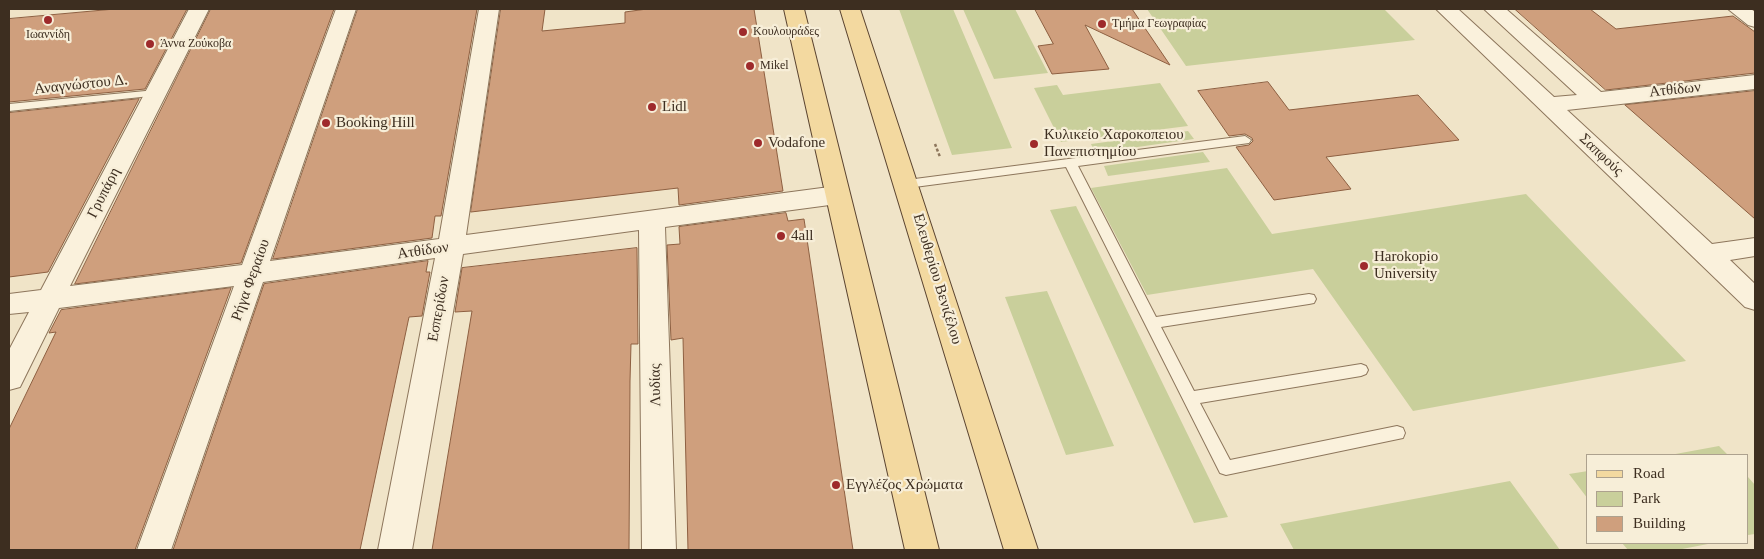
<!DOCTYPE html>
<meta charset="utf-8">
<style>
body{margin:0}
#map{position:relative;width:1764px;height:559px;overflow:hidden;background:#f0e4c8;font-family:Georgia,serif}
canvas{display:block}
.frame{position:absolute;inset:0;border:10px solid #3d2e20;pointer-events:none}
.legend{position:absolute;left:1586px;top:454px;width:162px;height:90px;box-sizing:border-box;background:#f7eed8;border:1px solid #ada18e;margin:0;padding:6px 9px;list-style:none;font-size:15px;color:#3d2e20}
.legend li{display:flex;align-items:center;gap:10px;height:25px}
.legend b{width:25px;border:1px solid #ada18e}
</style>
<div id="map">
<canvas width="1764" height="559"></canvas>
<div class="frame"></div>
<ul class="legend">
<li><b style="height:6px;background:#f3d9a0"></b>Road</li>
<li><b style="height:14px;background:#c9cf9b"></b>Park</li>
<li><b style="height:14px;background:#cf9f7d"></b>Building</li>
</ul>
</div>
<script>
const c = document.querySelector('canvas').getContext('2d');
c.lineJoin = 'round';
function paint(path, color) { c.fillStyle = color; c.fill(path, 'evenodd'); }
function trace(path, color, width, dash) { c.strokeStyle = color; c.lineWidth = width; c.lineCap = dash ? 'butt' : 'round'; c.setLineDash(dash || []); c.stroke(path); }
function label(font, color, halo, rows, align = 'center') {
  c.font = font + ' Georgia,serif'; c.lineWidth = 4.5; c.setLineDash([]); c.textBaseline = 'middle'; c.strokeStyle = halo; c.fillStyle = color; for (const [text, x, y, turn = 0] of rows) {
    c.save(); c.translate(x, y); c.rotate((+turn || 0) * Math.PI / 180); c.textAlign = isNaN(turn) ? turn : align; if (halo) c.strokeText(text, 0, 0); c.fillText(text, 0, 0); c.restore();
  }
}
const green = new Path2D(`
 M899,9H953L1012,148L952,155Z
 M963,9H1015L1048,73L994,79Z
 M1147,9H1384L1415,40L1186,66Z
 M1160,83L1188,126L1061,142L1034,88L1057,85L1063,95Z
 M1188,131L1194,139L1095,153L1091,144Z
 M1203,152L1210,162L1108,176L1104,166Z
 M1227,168L1272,234L1526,194L1686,361L1413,411L1313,269L1147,295L1091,188Z
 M1076,206L1228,517L1194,523L1050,210Z
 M1047,291L1114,446L1066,455L1005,297Z
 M1719,446L1728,455H1670Z
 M1588,471V499L1569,474Z
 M1748,477L1755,485V534L1748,535Z
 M1510,481L1560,550H1294L1280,524Z
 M1622,543H1713L1677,550H1628Z`);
const building = new Path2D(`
 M115,9H187L145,89L9,102V19Z
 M211,9H334L241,263L75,284Z
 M358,9H477L441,216H435L432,238L273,259Z
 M501,9H545L542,31L625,23V12L647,9H754L783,191L679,205L678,188L471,212Z
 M1035,9H1132L1170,65L1085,25L1109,69L1052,74L1038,46L1053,44Z
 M1515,9H1590L1616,29L1733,16L1755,32V73L1606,90Z
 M1268,82L1289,110L1418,95L1459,140L1326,157L1351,189L1274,200L1236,147L1249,145L1253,141L1252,138L1245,134L1229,136L1198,91Z
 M1755,91V219L1625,105Z
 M139,99L48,272L9,277V113Z
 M786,213L788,221L804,219L853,550H688L683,338L671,340L667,245L680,244L679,227Z
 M637,248L638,344H631L630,381L629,550H432L472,311L455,312L462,268Z
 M428,261L426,272H430L422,316L409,317L360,550H173L264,284Z
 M231,288L135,550H9V429L56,332L49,333L61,310Z`);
const path = new Path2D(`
 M935,144L940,157`);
const lane = new Path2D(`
 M156,90L160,91L162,93L160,95L9,111V104Z
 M1245,136L1251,140L1249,143L1078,166L1156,317L1309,294L1314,295L1316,299L1314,303L1309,304L1161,327L1194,391L1361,364L1366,366L1368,370L1366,374L1361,376L1200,403L1230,460L1397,426L1403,428L1405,433L1403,438L1226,475L1220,473L1066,167L907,188L901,184L907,180Z`);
const street = new Path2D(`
 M189,9H209L70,286L242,265L336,9H356L270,261L439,239L479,9H499L466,235L837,186L846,189L850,195L846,201L837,204L665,227L676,550H642L639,230L463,254L412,550H378L435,258L263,282L171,550H137L234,286L59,308L20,387L9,390V350L29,312L9,314V294L41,290Z
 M1436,9H1458L1554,97L1577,95L1484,9H1506L1601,92L1755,75V89L1567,110L1712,244L1755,238V256L1730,260L1755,284V310L1745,307Z
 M1728,9H1751L1755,12V27L1748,25Z`);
const primary = new Path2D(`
 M784,9H804L939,550H905Z
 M840,9H860L1038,550H1004Z`);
const markers = [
 [48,20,5,"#9e2a2b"],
 [1102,24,5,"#9e2a2b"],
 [743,32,5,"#9e2a2b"],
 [150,44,5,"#9e2a2b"],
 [750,66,5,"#9e2a2b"],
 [652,107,5,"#9e2a2b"],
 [326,123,5,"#9e2a2b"],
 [758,143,5,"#9e2a2b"],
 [1034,144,5,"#9e2a2b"],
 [781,236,5,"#9e2a2b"],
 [1364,266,5,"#9e2a2b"],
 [836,485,5,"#9e2a2b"]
];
const farPoinames = [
 ["Τμήμα Γεωγραφίας",1112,24],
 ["Κουλουράδες",753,32],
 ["Ιωαννίδη",48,35,"center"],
 ["Άννα Ζούκοβα",160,44],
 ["Mikel",760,66]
];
const streetNames = [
 ["Αναγνώστου Δ.",81,85,-6],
 ["Ατθίδων",1675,90,-6],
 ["Σαπφούς",1601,155,43],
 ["Γρυπάρη",104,193,-63],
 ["Ατθίδων",423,251,-8],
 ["Ελευθερίου Βενιζέλου",937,279,73],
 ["Ρήγα Φεραίου",251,280,-70],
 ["Εσπερίδων",439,309,-80],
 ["Λυδίας",656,385,-91]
];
const poiNames = [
 ["Lidl",662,107],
 ["Booking Hill",336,123],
 ["Κυλικείο Χαροκοπειου",1044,135],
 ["Πανεπιστημίου",1044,152],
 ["Vodafone",768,143],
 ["4all",791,236],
 ["Harokopio",1374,257],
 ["University",1374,274],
 ["Εγγλέζος Χρώματα",846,485]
];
paint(green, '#c9cf9b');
paint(building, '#cf9f7d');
trace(building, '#8d5f41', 1);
trace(lane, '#8d765c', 2);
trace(street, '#8d765c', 2);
trace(primary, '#5b4430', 2);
trace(path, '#8d765c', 2.5, [3, 2]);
paint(lane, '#faf1dc');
paint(street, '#faf1dc');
paint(primary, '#f3d9a0');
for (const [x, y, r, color] of markers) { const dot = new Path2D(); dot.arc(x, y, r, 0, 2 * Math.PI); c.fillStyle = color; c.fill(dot); trace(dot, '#f7eed8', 2); }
label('12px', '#3d2e20', '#f7eed8', farPoinames, 'left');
label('15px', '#3d2e20', '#f7eed8', streetNames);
label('15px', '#3d2e20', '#f7eed8', poiNames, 'left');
</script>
